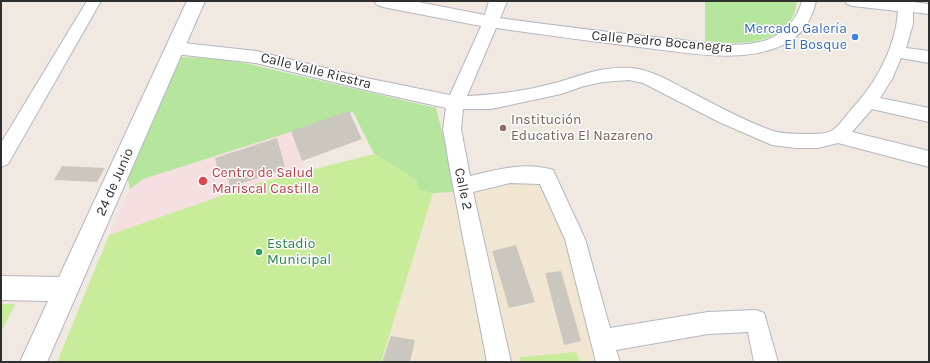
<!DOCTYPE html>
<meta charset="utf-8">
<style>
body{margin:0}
#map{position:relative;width:930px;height:363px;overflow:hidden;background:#efe9e1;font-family:Karla,sans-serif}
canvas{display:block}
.frame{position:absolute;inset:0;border:2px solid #2e2e2e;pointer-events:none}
</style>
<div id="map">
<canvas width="930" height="363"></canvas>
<div class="frame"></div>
</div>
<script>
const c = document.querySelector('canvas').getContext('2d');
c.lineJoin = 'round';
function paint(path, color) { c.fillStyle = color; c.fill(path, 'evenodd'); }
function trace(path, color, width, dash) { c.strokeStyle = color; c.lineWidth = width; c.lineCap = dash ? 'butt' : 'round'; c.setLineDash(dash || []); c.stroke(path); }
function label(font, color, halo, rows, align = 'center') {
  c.font = font + ' Karla,sans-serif'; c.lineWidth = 3; c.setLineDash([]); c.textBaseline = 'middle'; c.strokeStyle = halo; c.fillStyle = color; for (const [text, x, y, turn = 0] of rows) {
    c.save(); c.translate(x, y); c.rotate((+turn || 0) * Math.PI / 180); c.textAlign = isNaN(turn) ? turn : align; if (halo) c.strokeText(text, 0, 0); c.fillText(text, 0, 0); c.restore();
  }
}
const education = new Path2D(`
 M540,181L570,247L600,362H510L470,190L515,182Z
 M453,192L488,362H381L433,193Z`);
const medical = new Path2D(`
 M292,131L305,171L258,183L109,235L130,189L143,179Z`);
const green = new Path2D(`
 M705,1H797C792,47 739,45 705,41Z
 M181,57L218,59L249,64L436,108L450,162L453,192L433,193L418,190L416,180L374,154L353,112L143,179L130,189L128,179Z`);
const pitch = new Path2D(`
 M374,154L416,180L418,190L433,193L381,362H57L109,235L258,183Z
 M1,304H15L1,332Z
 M576,352L580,362H521L519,357Z`);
const building = new Path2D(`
 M349,111L362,139L302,161L291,131Z
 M277,138L285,167L276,170L277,172L230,187L227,173L219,176L215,158Z
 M62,166L105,168L97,182L54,180Z
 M516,245L535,302L509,308L492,251Z
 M561,271L581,341L564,345L545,273Z
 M391,336L415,340L410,362H382Z`);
const minor = new Path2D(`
 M87,1H101L8,164L1,167V143Z
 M802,1H816C812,20 801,37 783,45C741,64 691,53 647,48C597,42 546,35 496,28L467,96C496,95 530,90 559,82C582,75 604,66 630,68C649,69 666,79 683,88C712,103 742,120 773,131C784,134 798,134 809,134C816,134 827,134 833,130C841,124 850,110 857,103C879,78 896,44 898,11L852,6L847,4L845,1H913V2L929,4V14L913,12V24L906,48L929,51V63L901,58L892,79L880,98L929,108V122L872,109L852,132L929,151V167L838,143L818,148H796L772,145L719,122L643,83L629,80L603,82L584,86L561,94L491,109H463L461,129L470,176C496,170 526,161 553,170L585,239L610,328L708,312L756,310L764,313L778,362H754L748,332L708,334L616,350L620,362H596L565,239L540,184L510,183L473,192L511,362H487L450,170L443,129L446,108L366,90L256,63L175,54L169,52L167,48L169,44L175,42L256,51L366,78L450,95L483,22L486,18L491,17C551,25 612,33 673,39C703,42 737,50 767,40C785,33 797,20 802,1Z`);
const tertiary = new Path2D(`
 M187,1H205L47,362H20L48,301L1,300V276L59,277Z
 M374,1H413L485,15L489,1H507L497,26L491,28L383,7L377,5Z`);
const markers = [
 [855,37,4,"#3f7fe0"],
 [503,128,4,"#8d6e63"],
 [203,181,5,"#e0444e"],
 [259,252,4,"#2e9e5b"]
];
const shopNames = [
 ["Mercado Galería",847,29],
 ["El Bosque",847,45]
];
const streetNames = [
 ["Calle Pedro Bocanegra",662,42,5],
 ["Calle Valle Riestra",316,71,14],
 ["24 de Junio",115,182,-66],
 ["Calle 2",463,189,78]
];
const educationNames = [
 ["Institución",511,120],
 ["Educativa El Nazareno",511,136]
];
const healthNames = [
 ["Centro de Salud",212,173],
 ["Mariscal Castilla",212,189]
];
const leisureNames = [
 ["Estadio",267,244],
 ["Municipal",267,260]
];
paint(education, '#f0e6d1');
paint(medical, '#f5dfe0');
paint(green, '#b6e59e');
paint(pitch, '#c9ec9a');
paint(building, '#cbc7bf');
trace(minor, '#b4b7c1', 2);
trace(tertiary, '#b4b7c1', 2);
paint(minor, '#fff');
paint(tertiary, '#fff');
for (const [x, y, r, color] of markers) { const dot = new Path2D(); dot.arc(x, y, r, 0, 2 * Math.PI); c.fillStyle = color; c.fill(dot); trace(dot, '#fff', 1.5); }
label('14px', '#366cbe', '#fff', shopNames, 'right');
label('14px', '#2e2e2e', '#fff', streetNames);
label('14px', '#785e54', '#fff', educationNames, 'left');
label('14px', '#be3a42', '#fff', healthNames, 'left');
label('14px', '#27864d', '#fff', leisureNames, 'left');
</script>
